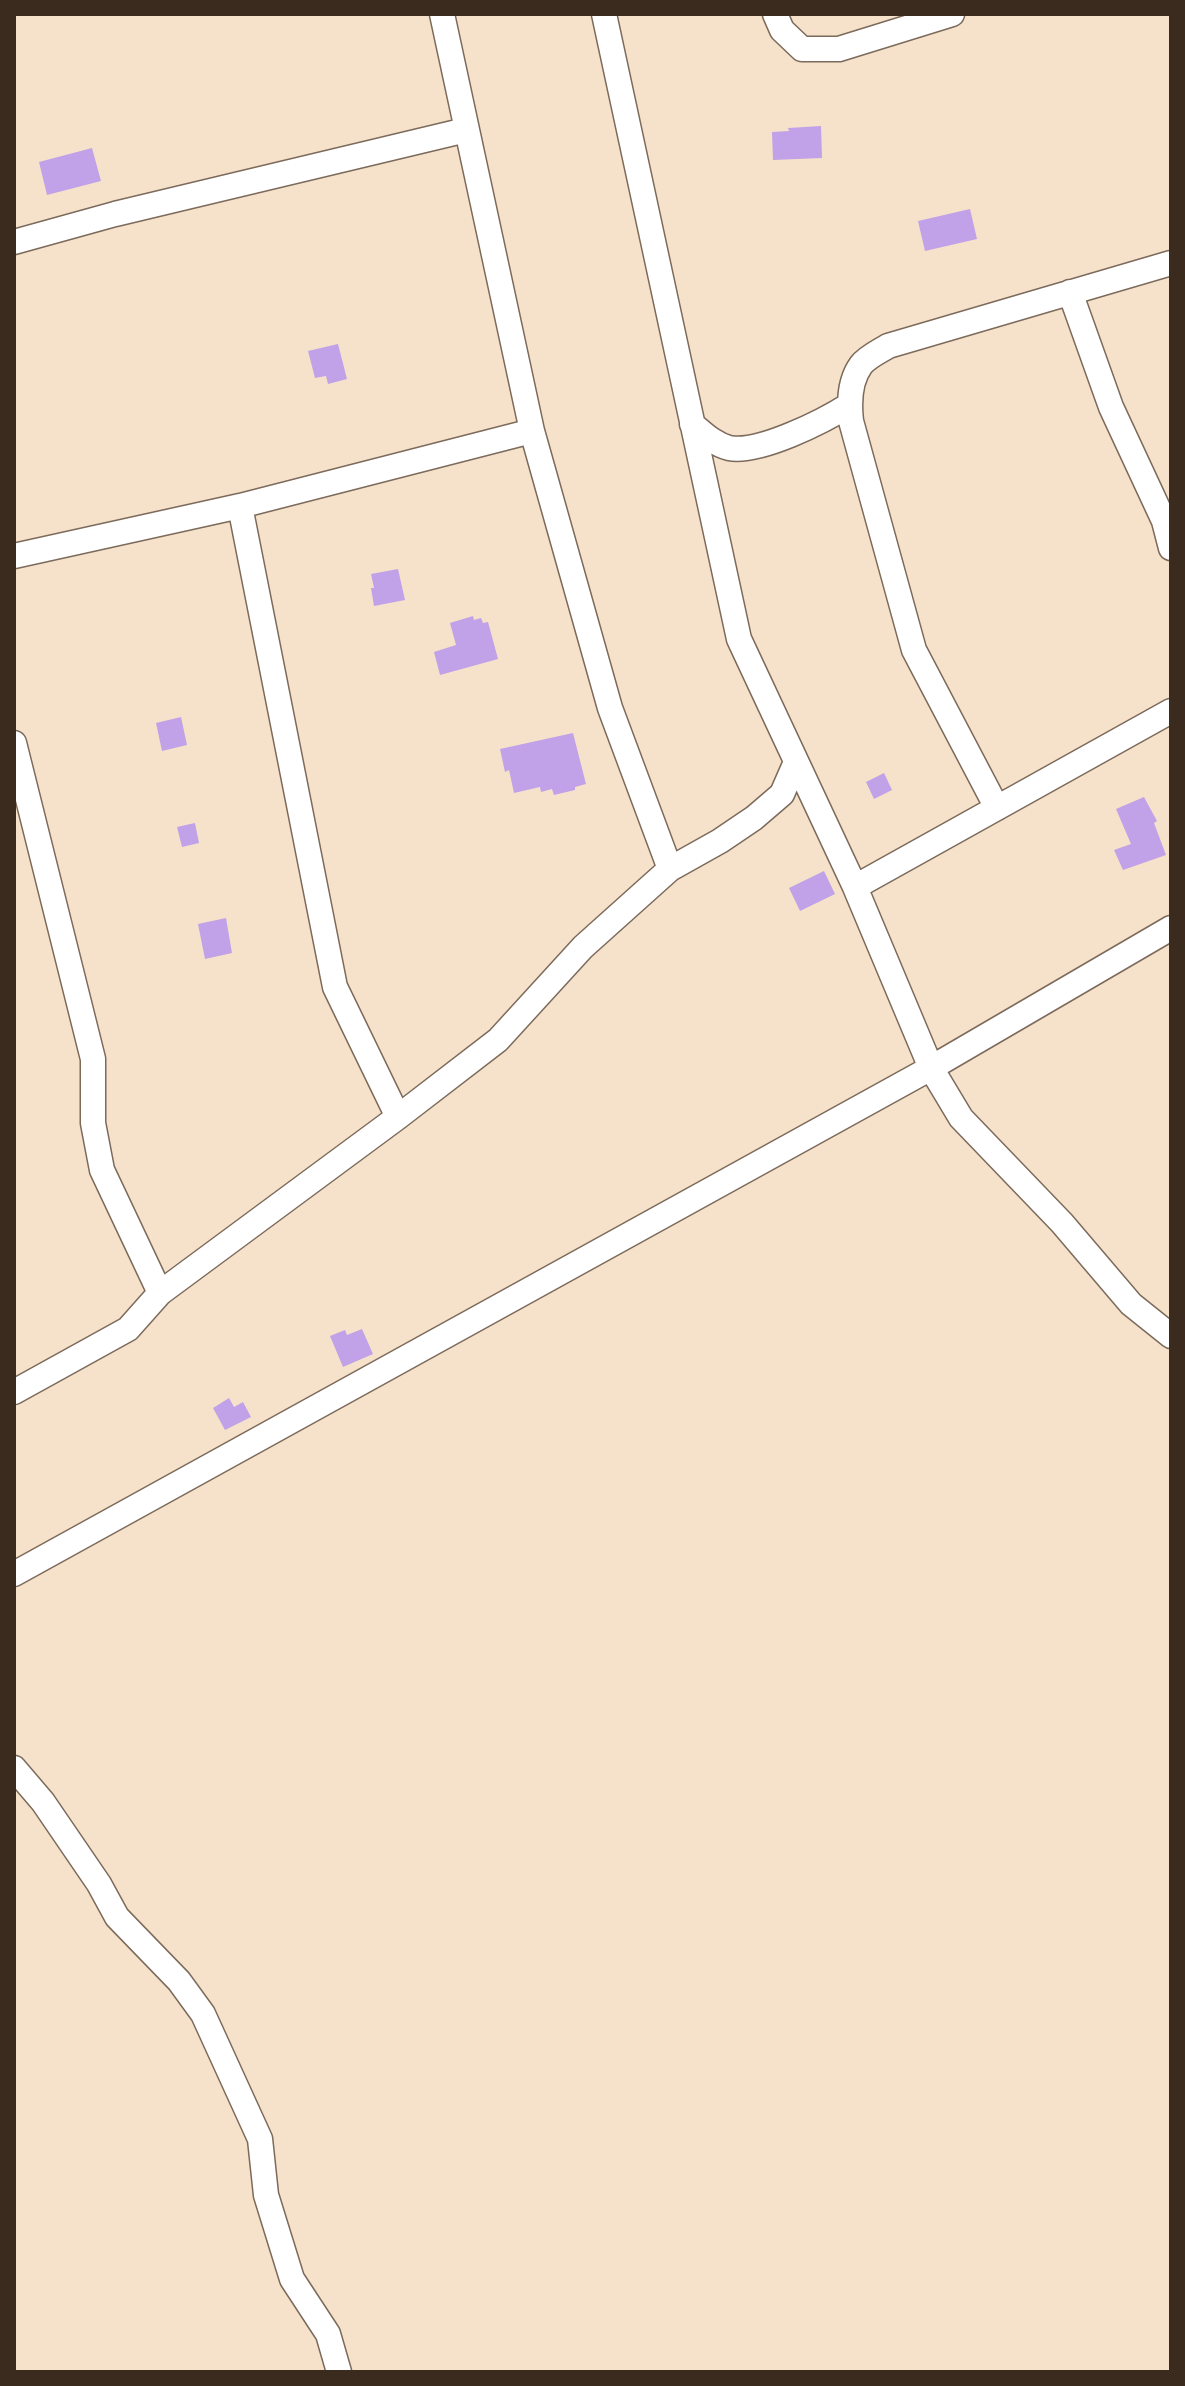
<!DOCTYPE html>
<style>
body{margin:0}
#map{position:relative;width:1185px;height:2386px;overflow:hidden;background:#f6e2cb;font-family:"Patrick Hand",sans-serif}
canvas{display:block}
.frame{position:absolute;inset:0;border:16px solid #3b2a1e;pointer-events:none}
</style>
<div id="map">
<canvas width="1185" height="2386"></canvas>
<div class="frame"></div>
</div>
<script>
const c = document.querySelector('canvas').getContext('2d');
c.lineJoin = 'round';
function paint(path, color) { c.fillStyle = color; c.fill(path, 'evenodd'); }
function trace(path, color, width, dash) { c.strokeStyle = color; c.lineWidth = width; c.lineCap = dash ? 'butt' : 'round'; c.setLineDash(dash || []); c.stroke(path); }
const building = new Path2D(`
 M821,126L822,158L773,160L772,132L789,131L788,128Z
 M92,148L101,181L47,195L39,162Z
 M970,209L977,239L925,251L918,221Z
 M338,344L347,379L328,384L326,376L315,378L308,351Z
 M398,569L405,600L374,606L371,588H374L371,574Z
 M473,616L474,620L481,618L483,623L488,622L498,659L440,675L434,652L456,645L450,623Z
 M181,717L187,745L162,751L156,723Z
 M573,733L586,784L575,787V790L554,795L552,789L541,792L540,787L514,793L509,770L505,772L500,749Z
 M884,773L892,790L874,799L866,782Z
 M1144,797L1157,821L1154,823L1166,855L1123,870L1114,850L1131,844L1116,809Z
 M195,823L199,843L182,847L177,827Z
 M824,871L835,894L800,911L789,888Z
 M226,918L232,953L205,959L198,924Z
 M362,1329L373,1354L343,1367L330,1336L345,1330L347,1335Z
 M229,1398L234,1407L243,1402L251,1417L225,1430L213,1408Z`);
const street = new Path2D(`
 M442,14L532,431L610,708L670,869
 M604,14L739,639L855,887L931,1068L961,1118L1062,1223L1131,1304L1171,1336
 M775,14L782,30L802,49H839L952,14
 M14,242L115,214L466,130
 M1070,292L1111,407L1164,521L1171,548
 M692,424C704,434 714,444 729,448C759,454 824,421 849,405
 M240,506L335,987L398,1117
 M14,556L240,506L532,431
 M14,743L93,1059V1123L102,1170L160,1293
 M997,808L914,650L851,421C849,403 850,380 861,365C867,357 880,351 888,346L1171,263
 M855,887L1171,711
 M14,1392L128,1329L160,1293L398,1117L498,1040L583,947L670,869L720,841L754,818L782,794L796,762
 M14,1574L931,1068L1171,928
 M14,1768L43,1802L99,1884L117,1917L179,1981L203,2014L260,2139L266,2195L292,2279L328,2334L339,2372`);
paint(building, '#c1a1e7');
trace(street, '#7c6a5b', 27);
trace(street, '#fff', 24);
</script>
